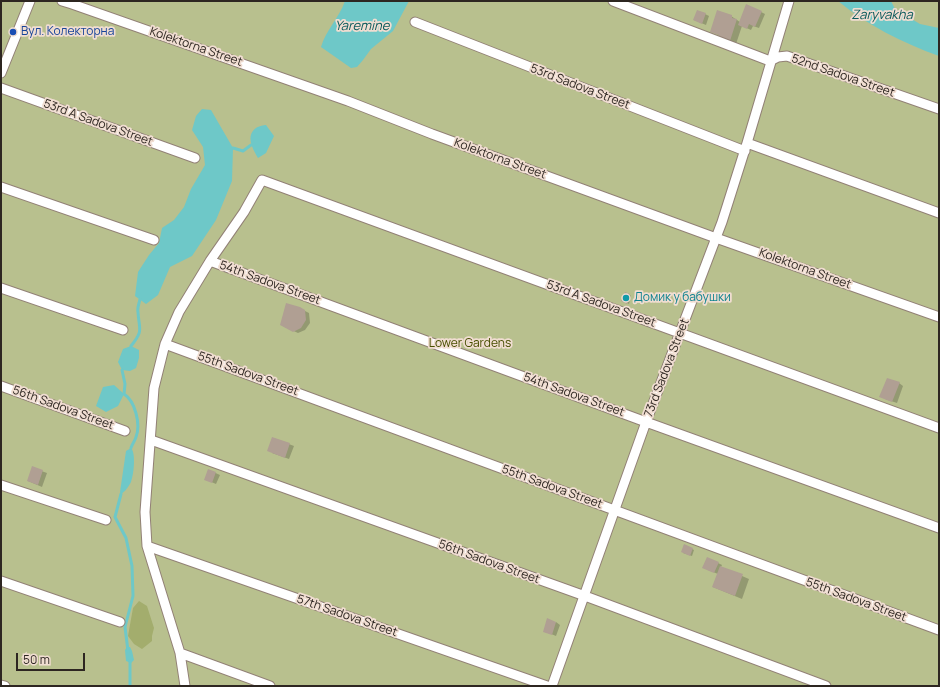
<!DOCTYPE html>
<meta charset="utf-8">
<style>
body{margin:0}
#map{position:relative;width:940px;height:687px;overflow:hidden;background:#f0ddd1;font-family:Manrope,sans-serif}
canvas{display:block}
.frame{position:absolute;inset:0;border:2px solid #2d2621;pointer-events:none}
.scale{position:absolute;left:16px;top:653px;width:69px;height:18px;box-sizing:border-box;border:2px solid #2d2621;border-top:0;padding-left:5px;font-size:12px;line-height:14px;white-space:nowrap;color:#2d2621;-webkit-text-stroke:3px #f0ddd1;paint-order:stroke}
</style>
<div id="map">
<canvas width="940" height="687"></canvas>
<div class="frame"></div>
<div class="scale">50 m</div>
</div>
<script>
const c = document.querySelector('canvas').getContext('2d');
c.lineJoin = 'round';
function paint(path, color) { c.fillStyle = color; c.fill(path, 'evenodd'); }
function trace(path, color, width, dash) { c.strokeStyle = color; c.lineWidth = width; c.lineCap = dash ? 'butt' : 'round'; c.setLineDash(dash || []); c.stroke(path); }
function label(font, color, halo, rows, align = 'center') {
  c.font = font + ' Manrope,sans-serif'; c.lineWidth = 3.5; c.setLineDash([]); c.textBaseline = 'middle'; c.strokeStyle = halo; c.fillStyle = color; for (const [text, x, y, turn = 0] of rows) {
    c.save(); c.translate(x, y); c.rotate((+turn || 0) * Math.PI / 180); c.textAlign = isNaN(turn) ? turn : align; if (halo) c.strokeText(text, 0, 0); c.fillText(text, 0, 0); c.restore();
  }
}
const green = new Path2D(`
 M1,1H939V686H1Z`);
const forest = new Path2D(`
 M139,601L147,606L154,628L152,636V641L142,649L134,644L128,636L133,608Z`);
const water = new Path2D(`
 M345,1H409L393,31L371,49L363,60L357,67L351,68L321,47C326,30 339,18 345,1Z
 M838,1H891L895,9L920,24L939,28V56C903,43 867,25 838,1Z
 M202,109L211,110L233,148L232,181L216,220L192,256L170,267L158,295L146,304L135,296L138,272L149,255L159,243L162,228L174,220L184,207L191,189L205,165L203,147L192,130L196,116Z
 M266,125L274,136L266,153L258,158C253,149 245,136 256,128C259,126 264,125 266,125Z
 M131,346L139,350V358L136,368L130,371L122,370L118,362L123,349Z
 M114,385L124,394L118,406L106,412L96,406L103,387Z
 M131,448C136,453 134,474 131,482C129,486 125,492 121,494L120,492L126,451Z
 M127,647H130L132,651L134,660L131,663L126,661L125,650Z`);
const shadow = new Path2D(`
 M761,12L765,14L759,28L753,26L751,30L742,26L736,44L711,31L731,16L740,22Z
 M705,14L709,16L706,25L694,20Z
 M630,295L631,296L629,304L623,301Z
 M299,308L309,313L310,323L305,330L298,333L285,327Z
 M899,383L903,386L897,403L885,399Z
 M273,438L294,446L289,459L272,453Z
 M33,468L47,473L42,487L28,481Z
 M209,470L220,475L216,484L209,481Z
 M684,545L694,550L692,556L683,553Z
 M718,563L722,565L721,567L749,579L742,599L713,587L718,574L708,570Z
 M556,622L560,625L556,636L544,631Z`);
const stream = new Path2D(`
 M233,148L243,151L251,145
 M131,346C144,330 139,330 138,312C137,308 139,304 140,299
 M122,370L125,384L124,394C135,401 141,424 136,437C135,441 132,444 131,448
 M121,494L115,517L126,538L132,566L133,596L125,627L128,651
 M130,686V660`);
const building = new Path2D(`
 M746,4L762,11L755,27L749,24L747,29L738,25Z
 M697,10L706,13L702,24L693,20Z
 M717,10L732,15V18L737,19L730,41L718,37L719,35L710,32Z
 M625,292L630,294L627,304L621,301Z
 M286,303L300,307L305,310L306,320L301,328L293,332L280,325Z
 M887,378L900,382L892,402L879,397Z
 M272,437L290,443L285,458L267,451Z
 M32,466L43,470L38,485L27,481Z
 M208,469L216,472L212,483L204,480Z
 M684,544L693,548L690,556L681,552Z
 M707,557L719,562L714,573L702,568Z
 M720,566L743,574L735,596L712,587Z
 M547,618L556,622L552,635L543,632Z`);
const minor = new Path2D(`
 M62,1L72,4L348,101L432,134L716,238L939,317
 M613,1L770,61L778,57L787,56L939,109
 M415,22L745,151
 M1,73L30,1
 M1,88L195,158
 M747,143L939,213
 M1,187L154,240
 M210,261L646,422L939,528
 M1,288L123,330
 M165,344L939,630
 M1,386L125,431
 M151,440L585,596L826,686
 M1,485L106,520
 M147,546L547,686
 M1,581L120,622
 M180,653L270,686
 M1,685L5,686
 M185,686L180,653L147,546L145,512L154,388L165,344L179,312L210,261L244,212L262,180L939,428
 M552,686L646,422L722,222L747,143L789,1`);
const markers = [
 [13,32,4,"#1a4fb4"],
 [626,298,4,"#0f9aa8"]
];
const transitNames = [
 ["Вул. Колекторна",21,32]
];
const streetNames = [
 ["Kolektorna Street",196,47,19],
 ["52nd Sadova Street",843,76,19],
 ["53rd Sadova Street",580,87,21],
 ["53rd A Sadova Street",98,123,20],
 ["Kolektorna Street",500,159,20],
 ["Kolektorna Street",805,269,20],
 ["54th Sadova Street",270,283,20],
 ["53rd A Sadova Street",601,304,20],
 ["73rd Sadova Street",667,368,-69],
 ["55th Sadova Street",248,374,20],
 ["54th Sadova Street",574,395,20],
 ["56th Sadova Street",63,408,20],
 ["55th Sadova Street",552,487,20],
 ["56th Sadova Street",489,562,20],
 ["55th Sadova Street",856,600,20],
 ["57th Sadova Street",347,616,19]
];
const cultureNames = [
 ["Домик у бабушки",634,298]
];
const parkNames = [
 ["Lower Gardens",470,344]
];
const waterNames = [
 ["Zaryvakha",882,15],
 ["Yaremine",362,26]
];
paint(green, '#b8c08e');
paint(forest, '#a3ad6d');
paint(water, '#6ec8c8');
paint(shadow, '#0003');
trace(stream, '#6ec8c8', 3);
paint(building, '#b09f93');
trace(minor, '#928176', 11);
trace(minor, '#fff', 9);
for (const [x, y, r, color] of markers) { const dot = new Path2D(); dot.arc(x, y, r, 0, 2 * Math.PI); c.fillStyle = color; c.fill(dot); trace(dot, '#f0ddd1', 1.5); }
label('12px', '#164399', '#f0ddd1', transitNames, 'left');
label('12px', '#2d2621', '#f0ddd1', streetNames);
label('12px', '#0d838f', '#f0ddd1', cultureNames, 'left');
label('12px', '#484f00', '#f0ddd1', parkNames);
label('italic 13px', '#0b5b5c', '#f0ddd1', waterNames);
</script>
